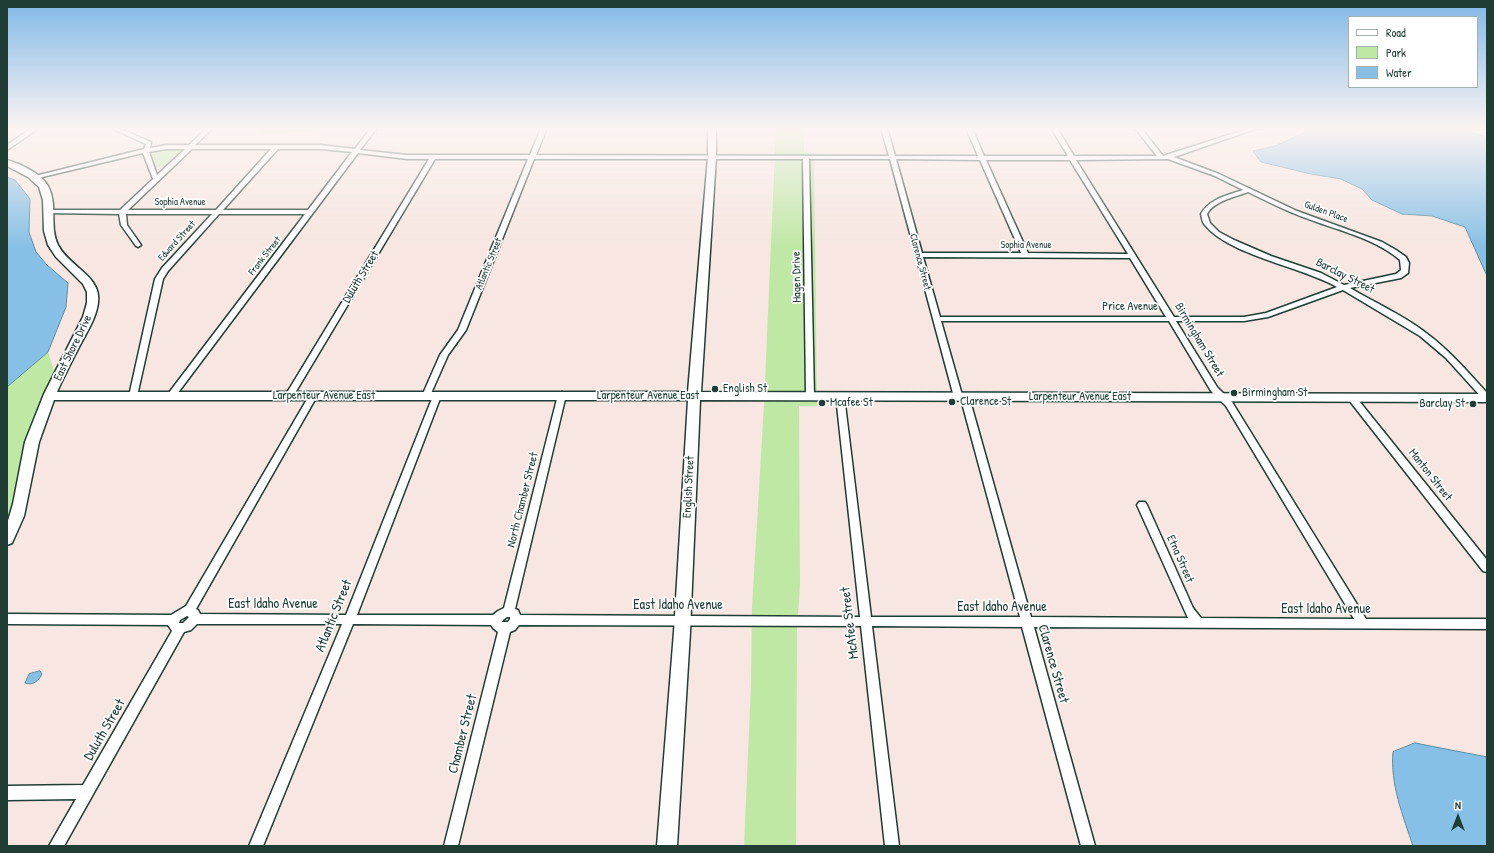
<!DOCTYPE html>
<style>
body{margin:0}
#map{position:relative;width:1494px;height:853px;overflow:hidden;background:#f7e6e1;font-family:"Patrick Hand",sans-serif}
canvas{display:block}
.frame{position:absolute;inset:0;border:8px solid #1f3d34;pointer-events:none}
.legend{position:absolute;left:1348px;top:16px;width:130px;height:72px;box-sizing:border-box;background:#fff;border:1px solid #a5b1ae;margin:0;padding:5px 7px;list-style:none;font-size:12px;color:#1f3d34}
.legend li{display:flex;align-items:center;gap:8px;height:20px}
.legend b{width:20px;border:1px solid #a5b1ae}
.north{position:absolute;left:1438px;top:797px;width:40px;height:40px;-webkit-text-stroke:3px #fff;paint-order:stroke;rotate:0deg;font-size:11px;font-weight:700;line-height:16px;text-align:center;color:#1f3d34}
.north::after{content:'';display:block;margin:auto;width:14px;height:18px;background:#1f3d34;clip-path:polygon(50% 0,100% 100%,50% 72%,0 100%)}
</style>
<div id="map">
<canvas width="1494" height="853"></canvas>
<div class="frame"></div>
<ul class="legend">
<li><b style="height:5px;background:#fff"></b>Road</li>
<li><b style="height:11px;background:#bfe8a5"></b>Park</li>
<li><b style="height:11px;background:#87c0e6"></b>Water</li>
</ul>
<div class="north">N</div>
</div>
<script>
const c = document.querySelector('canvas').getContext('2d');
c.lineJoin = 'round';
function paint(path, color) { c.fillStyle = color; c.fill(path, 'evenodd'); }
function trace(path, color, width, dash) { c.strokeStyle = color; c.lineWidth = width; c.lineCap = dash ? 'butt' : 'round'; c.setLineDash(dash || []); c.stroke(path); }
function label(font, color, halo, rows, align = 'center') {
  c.font = font + ' "Patrick Hand",sans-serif'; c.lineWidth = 3.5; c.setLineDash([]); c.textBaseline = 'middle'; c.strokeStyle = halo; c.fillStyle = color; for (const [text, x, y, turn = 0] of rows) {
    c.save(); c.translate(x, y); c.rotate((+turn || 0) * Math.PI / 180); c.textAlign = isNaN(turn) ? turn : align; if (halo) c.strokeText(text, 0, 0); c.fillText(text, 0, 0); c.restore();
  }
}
const green = new Path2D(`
 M253,128H329L318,131L264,134Z
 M776,128H804V152L814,153L817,406H799L800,585L797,631L796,846H744L751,686L752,607L764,405Z
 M181,148L180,151L163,167L156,168L150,152L164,149Z
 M48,352L61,393L26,444L14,510L7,522V387Z`);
const water = new Path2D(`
 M1314,128H1461L1487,138V276L1465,227L1432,216L1402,214L1372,200L1362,189L1341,179L1311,174L1261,162L1253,151L1275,146Z
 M7,177L15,180L30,199L29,232L36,252L47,265L68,283L66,307L48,352L7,387Z
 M40,671L42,674C39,681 32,686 25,683L29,674Z
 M1415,743L1487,757V846H1413C1403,816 1390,784 1393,752Z`);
const street = new Path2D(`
 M32,128H39L7,150V145Z
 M111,128H119L151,142L150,148L166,145H189L207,128H213L195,145H321L355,149L371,128H377L360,150L407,155H530L541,128H547L536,155L889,156L881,128H887L895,156H978L966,128H972L984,156H1068L1051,128H1057L1074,156H1157L1135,128H1141L1163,156L1250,128H1258L1174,157L1219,174L1297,211L1382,242L1396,250L1406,257L1409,263L1408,273L1401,278L1350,288C1375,303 1403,315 1426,333C1449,350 1468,372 1487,393V401L1484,400L1446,358L1420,336L1343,290L1268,317L1244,321H1176L1217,387L1232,402L1366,619H1487V629L1034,627L1095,846H1081L1022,627L872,626L899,846H885L861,626L519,625L515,630L510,632L458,846H444L498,632L493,628L491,625L353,624L263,846H249L342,624H197L191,630L184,632L64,846H49L76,799L7,800V786L83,785L172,631L168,625L7,624V614L171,615L186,606L309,396L313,393L317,396L196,609L198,610L200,614L346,615L433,396L437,393L441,396L357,615H493L498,611L504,608L558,395L562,392L566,395L515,609L518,610L520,615L860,617L836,396L840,393L844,396L871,617H1020L961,399L958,400L954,397L890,159H809L814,396L813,398H807L806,396L803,159H534L466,330L448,355L429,398H423L422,396L440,355L458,330L528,159H435L292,398H286L285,396L429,159H407L358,153L174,398H168L167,396L168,394L305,214H219L168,271L163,279L137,396L133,399L129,396L155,279L162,268L212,214H126L127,225L141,245L138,247L136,246L121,225L119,214L46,213V211L48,210H120L153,179L143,153L34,179L31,177L144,149L146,144ZM166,149H185L157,175L149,152ZM192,149H271L216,210H128ZM278,149H321L352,152L308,210H223ZM896,159L980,160L1021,253H922ZM1168,159L1215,176L1243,190C1228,195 1209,199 1201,214C1202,218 1202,222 1205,225C1229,255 1302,267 1337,287L1266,313L1244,317H1174L1076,160ZM986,160H1070L1128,254L1028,253ZM1248,192C1263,199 1278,207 1293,213C1327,228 1373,236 1400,260L1401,270L1396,274L1344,285L1321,273L1271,256L1234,240L1219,232L1210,223L1207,214C1214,201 1235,197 1248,192ZM923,257L1130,258L1166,317H940ZM941,321H1169L1211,391L1226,406L1354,619L1201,618L1193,608L1147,505L1145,502H1139L1137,505L1188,618L1031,617L969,397L965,394L962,395ZM187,616L189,617L183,623H179L180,620ZM507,617H510V619L508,622H502L503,620Z
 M1352,395L1355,396L1487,560V572L1483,571L1349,400L1348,398L1349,396Z`);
const secondary = new Path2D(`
 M708,128H716V157L701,392L1487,394V402L700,400L690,632L677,846H657L674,632L688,400H54L39,442L24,516L12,543L7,545V524L13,504L25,442L44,394L83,317L87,303V292L83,284L56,257L48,245L44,231L43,200L39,187L28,177L7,166V160C21,164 40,173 48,186C58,204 49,227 58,245C69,267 102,276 98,303C96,318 87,332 80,345C72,361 64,376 57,392H688L708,157Z`);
const markers = [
 [715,389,4,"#1f3d34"],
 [1234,393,4,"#1f3d34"],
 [952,402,4,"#1f3d34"],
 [822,403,4,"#1f3d34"],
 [1473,404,4,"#1f3d34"]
];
const farStreetnames = [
 ["Sophia Avenue",180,202],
 ["Gulden Place",1326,212,20],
 ["Edward Street",177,241,-48],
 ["Sophia Avenue",1026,245],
 ["Frank Street",265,256,-52],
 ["Clarence Street",920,262,75],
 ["Atlantic Street",489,264,-68]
];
const streetNames = [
 ["Barclay Street",1345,276,27],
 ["Duluth Street",361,277,-59],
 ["Hagen Drive",797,277,-91],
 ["Price Avenue",1130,307],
 ["Birmingham Street",1199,340,59],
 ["East Shore Drive",73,348,-64],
 ["Larpenteur Avenue East",324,396],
 ["Larpenteur Avenue East",648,396],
 ["Larpenteur Avenue East",1080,397],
 ["Manton Street",1430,475,52],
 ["English Street",689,487,-87],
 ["North Chamber Street",523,500,-76],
 ["Etna Street",1180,559,66]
];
const poiNames = [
 ["English St",723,389],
 ["Birmingham St",1242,393],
 ["Clarence St",960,402],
 ["Mcafee St",830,403],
 ["Barclay St",1465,404,"right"]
];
const nearStreetnames = [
 ["East Idaho Avenue",273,604],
 ["East Idaho Avenue",678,605],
 ["East Idaho Avenue",1002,607],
 ["East Idaho Avenue",1326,609],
 ["Atlantic Street",334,616,-68],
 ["McAfee Street",850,623,-97],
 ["Clarence Street",1053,664,74],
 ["Duluth Street",105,730,-60],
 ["Chamber Street",463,734,-76]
];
paint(green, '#bfe8a5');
paint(water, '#87c0e6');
trace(water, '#5d8c9f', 1);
trace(street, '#1f3d34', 3);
trace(secondary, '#1f3d34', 3);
paint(street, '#fff');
paint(secondary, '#fff');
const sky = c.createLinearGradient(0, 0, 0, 247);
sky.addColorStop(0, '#81b9e7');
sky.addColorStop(0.52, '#fbf4f2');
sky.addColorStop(1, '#fbf4f200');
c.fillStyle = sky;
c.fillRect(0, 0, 1494, 247);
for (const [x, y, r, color] of markers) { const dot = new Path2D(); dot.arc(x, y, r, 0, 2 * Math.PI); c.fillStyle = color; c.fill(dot); trace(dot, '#fff', 1.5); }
label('10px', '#1f3d34', '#fff', farStreetnames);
label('12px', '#1f3d34', '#fff', streetNames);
label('12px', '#1f3d34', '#fff', poiNames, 'left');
label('14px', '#1f3d34', '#fff', nearStreetnames);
</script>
